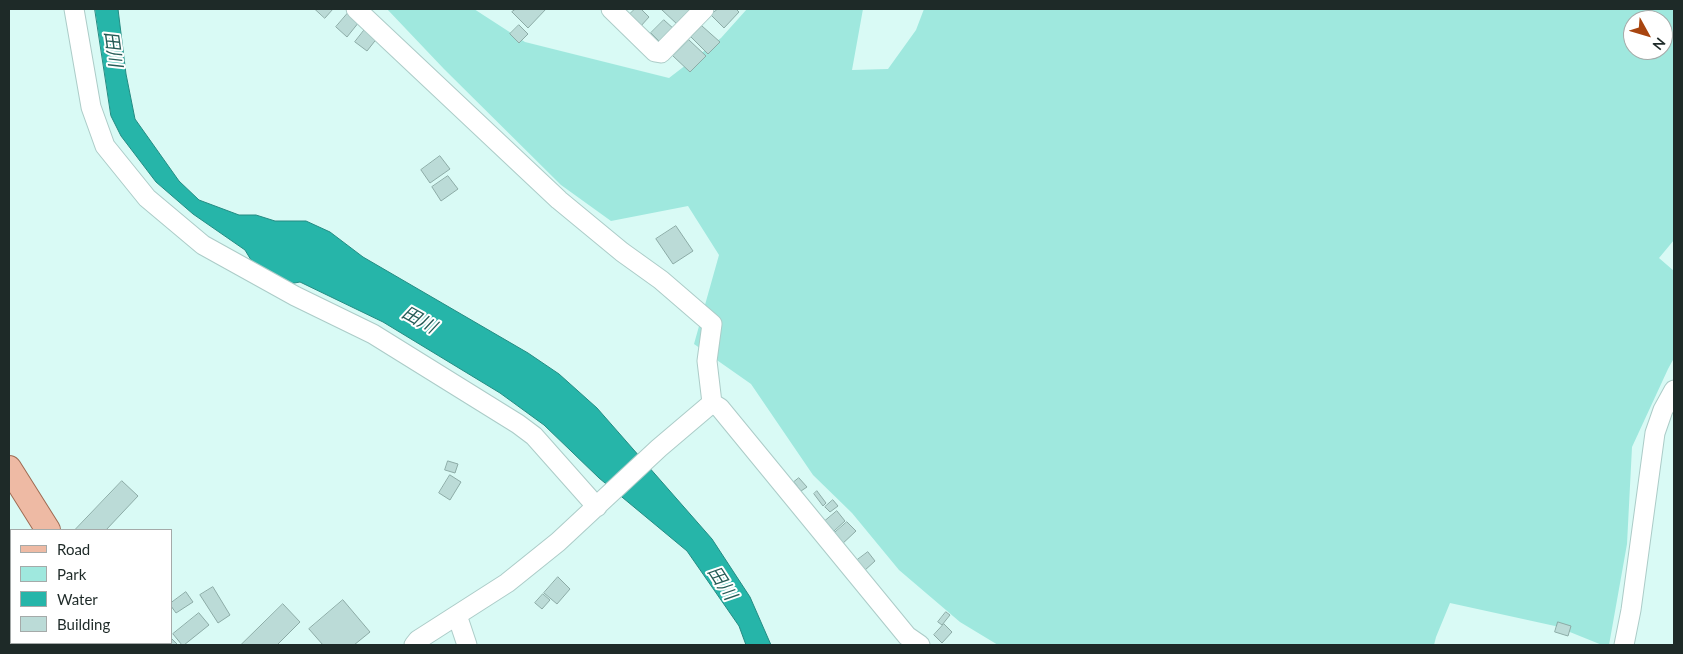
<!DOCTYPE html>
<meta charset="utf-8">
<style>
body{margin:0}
#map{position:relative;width:1683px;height:654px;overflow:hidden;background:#d9faf5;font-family:Lato,sans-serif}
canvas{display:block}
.frame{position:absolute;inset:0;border:10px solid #1e2a28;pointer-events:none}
.legend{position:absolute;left:10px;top:529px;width:162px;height:115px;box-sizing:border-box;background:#fff;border:1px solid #a5aaa9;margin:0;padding:6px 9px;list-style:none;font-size:15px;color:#1e2a28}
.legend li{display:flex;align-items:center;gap:10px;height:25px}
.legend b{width:25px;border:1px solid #a5aaa9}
.north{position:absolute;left:1623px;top:10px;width:50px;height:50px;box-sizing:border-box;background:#fff;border:1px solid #a5aaa9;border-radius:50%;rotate:129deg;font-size:14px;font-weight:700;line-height:20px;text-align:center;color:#1e2a28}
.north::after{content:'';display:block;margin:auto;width:18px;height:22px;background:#a84510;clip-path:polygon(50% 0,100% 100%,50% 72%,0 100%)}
</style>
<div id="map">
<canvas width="1683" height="654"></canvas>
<div class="frame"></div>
<ul class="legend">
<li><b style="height:6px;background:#eebaa4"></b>Road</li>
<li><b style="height:14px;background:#9fe8de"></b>Park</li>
<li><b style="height:14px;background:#26b5a9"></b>Water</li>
<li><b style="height:14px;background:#bbdbd7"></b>Building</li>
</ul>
<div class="north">N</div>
</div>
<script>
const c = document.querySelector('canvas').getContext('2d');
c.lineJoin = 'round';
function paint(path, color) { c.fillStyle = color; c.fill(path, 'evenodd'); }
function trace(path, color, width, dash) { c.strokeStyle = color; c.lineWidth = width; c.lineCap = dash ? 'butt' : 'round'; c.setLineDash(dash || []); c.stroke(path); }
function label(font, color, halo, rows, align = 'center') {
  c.font = font + ' Lato,"Noto Sans JP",sans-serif'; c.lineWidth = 4; c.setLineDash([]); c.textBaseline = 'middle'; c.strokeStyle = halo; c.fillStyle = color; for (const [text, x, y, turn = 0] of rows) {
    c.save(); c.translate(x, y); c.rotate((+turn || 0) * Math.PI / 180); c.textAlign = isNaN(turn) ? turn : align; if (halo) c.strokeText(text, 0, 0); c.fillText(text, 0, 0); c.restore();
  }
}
const green = new Path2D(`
 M387,9H474L525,42L669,78L721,38L747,9H863L852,70L888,69L916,30L924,9H1674V240L1659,258L1674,271V358L1668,369L1632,447L1627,544L1609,645H1602L1555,626L1450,603L1436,637L1434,645H998L960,622L899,570L852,513L813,475L751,384L694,344L719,255L688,206L611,221L561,185L444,69ZM1633,20H1663V50H1633Z`);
const water = new Path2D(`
 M95,9H118L126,74L135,119L179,181L199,200L239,215H256L275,221H306L330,232L363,257L528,353L559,374L597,408L712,539L750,597L771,645H746L739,626L687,551L599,478L544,425L500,393L383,322L300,282L289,284L254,265L245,250L193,214L156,182L121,136L111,116Z`);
const building = new Path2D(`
 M315,9H333L325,18Z
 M516,9H546L528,28L512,12Z
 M635,9H641L649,17L640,27L628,16Z
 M664,9H692L678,25L662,10Z
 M718,9H736L739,12L724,28L711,15Z
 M348,13L359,22L347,37L336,27Z
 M664,20L675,30L662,44L651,33Z
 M519,25L528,34L519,43L510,34Z
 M702,26L720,42L708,54L691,37Z
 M366,28L378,37L367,51L355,42Z
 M689,40L706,56L690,72L673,56Z
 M440,156L450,169L430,183L421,170Z
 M448,176L458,189L441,201L432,187Z
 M676,226L693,251L673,264L656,239Z
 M448,461L458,464L455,473L445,470Z
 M450,475L461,482L450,500L439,493Z
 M799,478L807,487L801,491L794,482Z
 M122,481L138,496L106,530H75Z
 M817,491L826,503L823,506L814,494Z
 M833,500L838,506L830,512L825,507Z
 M837,511L845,521L834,531L825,521Z
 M847,522L856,531L840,546L831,536Z
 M868,552L875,561L864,571L856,561Z
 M11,563V582L9,583V565Z
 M558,577L570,589L557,604L544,593Z
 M11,585V605L9,601V586Z
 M213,587L230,615L218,623L200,595Z
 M186,592L193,602L176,613L171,606V603Z
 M543,594L550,600L542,609L535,603Z
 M343,600L370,632L354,645H323L309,629Z
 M283,604L300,622L277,645H241Z
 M946,612L950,615L942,625L938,622Z
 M199,613L209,625L184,645H182L173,634Z
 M1558,622L1571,626L1568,636L1555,632Z
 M944,624L952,632L942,643L934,635Z
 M171,638L178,645H160L163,643H171Z`);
const minor = new Path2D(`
 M74,9L91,107L105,146L147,198L203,245L295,296L373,334L518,424L534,436L597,507
 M356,9L559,200L622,252L661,280L712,324L707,361L712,403L659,448L558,542L507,583L418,640L414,645
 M611,9L655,52L661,53L704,9
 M712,403L720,408L907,636L920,645
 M457,615L467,645
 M1624,645L1631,610L1655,433L1663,410L1674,390`);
const major = new Path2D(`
 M9,468L48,530
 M121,643L122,645`);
const waterNames = [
 ["田川",113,49,82],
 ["田川",419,320,29],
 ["田川",722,583,57]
];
paint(green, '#9fe8de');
paint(water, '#26b5a9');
trace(water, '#248b82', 1);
paint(building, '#bbdbd7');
trace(building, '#8caba6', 1);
trace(minor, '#acccc8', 21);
trace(major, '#9e6a52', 26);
trace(minor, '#fff', 19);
trace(major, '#eebaa4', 24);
label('italic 18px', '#265c57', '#fff', waterNames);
</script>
